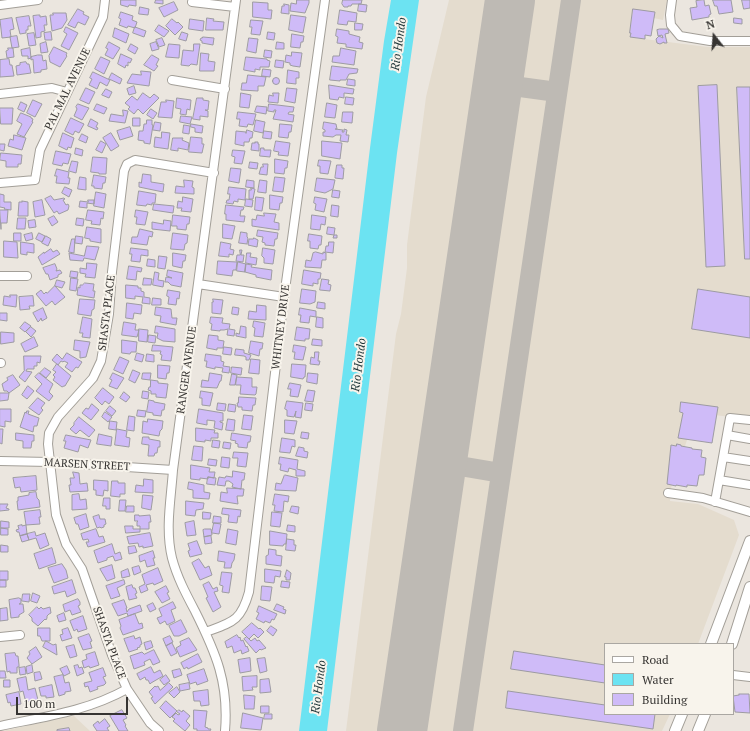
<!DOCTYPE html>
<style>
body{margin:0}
#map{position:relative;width:750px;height:731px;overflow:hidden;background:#ebe6df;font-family:"PT Serif",serif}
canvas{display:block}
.legend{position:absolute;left:604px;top:643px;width:130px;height:72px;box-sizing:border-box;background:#f8f4ec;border:1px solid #aaa7a2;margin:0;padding:5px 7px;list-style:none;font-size:12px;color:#363432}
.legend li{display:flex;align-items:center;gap:8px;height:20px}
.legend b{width:20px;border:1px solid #aaa7a2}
.north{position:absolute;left:694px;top:16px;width:40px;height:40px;-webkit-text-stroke:3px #f8f4ec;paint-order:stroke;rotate:343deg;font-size:11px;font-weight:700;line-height:16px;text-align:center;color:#363432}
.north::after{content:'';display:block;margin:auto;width:14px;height:18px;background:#363432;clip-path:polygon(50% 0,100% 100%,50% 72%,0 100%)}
.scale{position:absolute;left:16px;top:697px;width:112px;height:18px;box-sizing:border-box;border:2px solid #363432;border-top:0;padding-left:5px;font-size:12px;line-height:14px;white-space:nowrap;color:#363432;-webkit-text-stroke:3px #f8f4ec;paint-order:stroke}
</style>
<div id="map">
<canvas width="750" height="731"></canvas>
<ul class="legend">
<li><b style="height:5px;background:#fff"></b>Road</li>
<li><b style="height:11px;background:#6ce3f2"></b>Water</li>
<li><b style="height:11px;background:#cfbbf8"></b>Building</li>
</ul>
<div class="north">N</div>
<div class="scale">100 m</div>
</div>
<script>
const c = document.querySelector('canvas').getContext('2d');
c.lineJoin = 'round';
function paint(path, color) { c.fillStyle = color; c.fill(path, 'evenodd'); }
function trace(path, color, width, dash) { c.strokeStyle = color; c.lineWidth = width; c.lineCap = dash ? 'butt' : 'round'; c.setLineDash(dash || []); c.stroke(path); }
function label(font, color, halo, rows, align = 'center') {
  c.font = font + ' "PT Serif",serif'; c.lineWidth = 4; c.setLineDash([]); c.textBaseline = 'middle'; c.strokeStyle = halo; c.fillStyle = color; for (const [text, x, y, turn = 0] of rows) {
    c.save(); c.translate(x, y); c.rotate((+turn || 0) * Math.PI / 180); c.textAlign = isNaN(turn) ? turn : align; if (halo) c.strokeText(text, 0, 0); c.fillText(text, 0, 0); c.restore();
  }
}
const built = new Path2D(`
 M449,0H667L663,20L639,15L636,38L708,47H750V419L696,413L671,488L670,501L698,504L734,520L739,535L698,644H605V714H670L662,731H346L396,334L401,314L407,268V245L426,97Z
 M74,716L90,731H2Z`);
const water = new Path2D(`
 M391,0H419L397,153L327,731H299L370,148L384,41Z`);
const taxiway = new Path2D(`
 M498,84L557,92
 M442,463L501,473
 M463,731L571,0`);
const runway = new Path2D(`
 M402,731L510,0`);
const building = new Path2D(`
 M121,0H136V6L129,5L128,7L121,5Z
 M156,0H163V4L155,3Z
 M297,0H309V3L305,13L290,11L291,3L296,4Z
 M343,0H362L361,4H352L351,6H348V7H344L342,4Z
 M704,0L705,6L709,5L711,14L709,15V17L692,20L690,8L697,7L696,1Z
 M713,0H731L733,12L719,14L717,6H715Z
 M742,0H750V8L744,9Z
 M174,2L178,10L164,17L159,8Z
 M253,2L268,3V10H272L271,19L253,17Z
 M284,4L289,5V14L281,13L282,6H284Z
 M359,4L367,5L366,12L358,11Z
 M140,7L149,9L148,15L139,14Z
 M78,9L84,12L83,14L89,17L85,25L78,22L75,28L68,25Z
 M633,9L655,12L651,36L645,35V39L630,37L631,33H630Z
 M340,10L357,13L356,22L348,21L347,25L338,24Z
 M121,12L133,16L132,20L137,22L135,28L128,26L127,28L119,25L121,19L119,18Z
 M53,13H66L67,20L62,28L52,31L50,15H53Z
 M38,15H40V17L46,16L47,25H44L45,31L41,32V37L36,38L33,16Z
 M291,15L306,17L303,33L289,30Z
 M29,16L31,26H28V30H26V33L20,34L16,18Z
 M12,18L14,29L10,30L11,37L2,38L0,20Z
 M207,18L214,19L213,21L224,22L223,30H206Z
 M734,18L742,19V24L734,23Z
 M172,19L177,23L178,22L183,27L175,35L166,26Z
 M190,19L204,21L203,31L189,29Z
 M251,20L263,21L260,35L251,34L252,27H250Z
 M355,23L363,24L362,30H355Z
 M159,25L169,31L164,37L155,31Z
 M66,27L78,33L69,50L61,46L67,34L64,32Z
 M135,27L146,31L144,37L133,33Z
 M115,28L129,34L126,43L113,37Z
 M337,29L349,31V34L360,37L359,42L363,43L362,49L346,47V44L337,43L338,37L336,36Z
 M660,29H668L669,33L665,34L667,43H664V42L660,44L657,43L656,39L659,36L663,38L662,35L658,36L657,30Z
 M51,32L52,40H45L44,33Z
 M182,32L188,34L186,41L179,39Z
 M268,32L275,33L274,40L267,39Z
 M34,33L36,45L29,46L27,34Z
 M292,34L304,36L303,42H301L300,48L291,47Z
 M17,36L19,47L12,48L10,37Z
 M203,37L214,38L213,45L202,43V41L200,40L201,38H202Z
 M162,38L165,45L159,47L156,40Z
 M249,38L258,39L256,53L247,51Z
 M46,42L48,52L41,53L40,44Z
 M109,42L120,48L113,59L105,55L108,49L106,48Z
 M156,42L159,49L152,51L150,44Z
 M277,42L284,43V49H276Z
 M131,44L138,48L135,54L128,50Z
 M169,44L180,45L179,58L166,57Z
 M194,44H200L197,65L191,64L189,66L181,65L183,50L193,51Z
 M54,47L67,53L66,55L67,56L60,67L50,62L49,56Z
 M8,48H13L14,57L7,58L6,51L8,50Z
 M30,48L31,58L28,59V56H22L21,50Z
 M341,48L356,51L354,65L332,62L333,56H339Z
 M265,50L272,51L271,58L264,57Z
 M292,52L302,53L300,67L293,66L290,65V63L285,62L286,55L291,56Z
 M201,53L209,54L208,61L215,62L214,71H200Z
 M121,54L132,59L130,63L128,62V66L126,65L125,68L118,64Z
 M38,55H42L43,61L46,60L47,69L41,70V72L34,73L33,59L31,60V57Z
 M152,55L159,59L156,65L158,66L154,71L144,65Z
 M101,57L110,61L104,74L95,69Z
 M246,57L267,59V60L270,61L269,67H260V70L255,69V72L244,70Z
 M9,59L10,65H12L14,76L0,77V60Z
 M276,60L284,61L283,68L275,67Z
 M26,62L27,64H29L31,73L17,75L16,66L20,65V63Z
 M332,66L358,69L357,73L349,74L346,80H340V81L330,80Z
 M263,69L271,70L270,77L262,76Z
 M288,70L299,72V78H296V84L287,83Z
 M141,71L151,72L149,86L127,83L132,74L141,75Z
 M93,72L110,80L107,86L100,82L97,89L89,85L92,79L90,78Z
 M112,73L122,79L120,84L109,79Z
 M248,75L266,77L264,86H258V91L241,90L242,83H246Z
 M272.5 81a3.5 3.5 0 1 1 7 0a3.5 3.5 0 1 1-7 0Z
 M348,79L355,80V86L347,85Z
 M329,85L354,89L353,94L344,93V98L339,97L338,100L330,99Z
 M717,85L725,266L706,267L698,86Z
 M134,86L136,93L129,95L127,89Z
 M737,87H750V259H745Z
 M86,88L95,92L89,104L80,100Z
 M287,88L297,89L295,103L285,101Z
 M106,89L112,92L109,98L102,95Z
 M143,93L150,98L154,94L159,98L143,114L138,109L134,114L128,109L130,107L125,103L132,96L137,100Z
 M241,93L251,95L249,108L240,107Z
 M273,93H279L278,103L268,102L269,95L273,96Z
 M346,97L354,98L353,105L345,104Z
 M177,98L191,100L190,110L187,109L186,115L180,114L181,109L176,108Z
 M197,98H203V100L209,101L208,110H205L208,111V117L200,116V120L193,119Z
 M33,100L42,104L35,117L27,113Z
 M166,100L174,101L172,118L158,117L161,102H166Z
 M21,102L27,105L24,112L18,109Z
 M327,103L337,105L335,118L325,117Z
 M78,104L89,108L82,120L74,116L77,109L76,107Z
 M97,104L107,108L104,114L94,110Z
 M269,104L294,107L293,112H289L288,114L294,115L293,122L273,119L276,110H274V112L268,111Z
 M257,106L267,107L266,114L255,112Z
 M0,108H13L12,124H1Z
 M151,109L157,113L153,119L147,115Z
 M123,110L128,111L125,123L109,121L111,114L123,116Z
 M238,112L256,114L253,125L248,124L247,127L239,126L240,119H237Z
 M343,112H353L352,123L342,122Z
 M21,113L31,117V118L33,119L32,122H33L24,137L17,134L22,124L17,121Z
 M181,116L192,117L190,124L180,122Z
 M71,118L84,124L79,133L75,131L73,135L65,131Z
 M133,118H140V126H133Z
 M91,119L98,123L96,127L98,128L97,130L88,126Z
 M147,120H152V125H153L150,144L144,143V141L138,140L139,131H143L144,124H146Z
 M256,120L265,122L263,133L254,131Z
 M155,122L161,123L160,131L153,130Z
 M324,122L336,124L337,129H335L343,130L342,132H344V129L347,130L346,135H349L348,142L340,141L341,135H336L333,137L323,136V132H325V130L323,129Z
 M191,124L203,126L202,133L195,132V128L191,127Z
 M280,124L292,125L291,132H289L288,138L279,137Z
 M184,125L190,126L189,134L183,133Z
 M130,127L133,136L120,140L117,131Z
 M247,130L253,132L252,138H250L249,142H244V146L235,144L236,131L246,132V133Z
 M264,131L272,132L271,139L263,138Z
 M162,132L170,133L168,149L154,147L155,137L161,138Z
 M63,133L74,138L71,148L68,147L67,150L59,146Z
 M111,133L119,146L111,151L103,138Z
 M82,134L88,137L86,143L79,140Z
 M14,135L26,138L22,150L8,146L10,139L13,140Z
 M191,137L202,138V144H204L202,153L189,152Z
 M173,138H183L182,140L189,143L188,150L178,148V151L171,150Z
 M101,141L106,144L102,153L96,150Z
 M276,141L290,143L288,156L278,155L279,152L274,151Z
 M322,141L342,143L340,159L322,156Z
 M255,142H258V144H259V151L251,150L252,143H255Z
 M0,144H5L4,151L0,150Z
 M76,148L83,150L82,156L75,154Z
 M261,148H264V150H271L270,157L260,156Z
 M233,150L245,151L242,164L234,163L235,157L232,156Z
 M56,151L71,154L68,164L63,163L62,166L53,164Z
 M1,153L22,155L21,164H18V167H6V161L0,160Z
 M93,157L107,158L106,174H99V173L91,172Z
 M275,159L288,161L287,168H285L284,174L275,173Z
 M319,160L331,161L328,174L320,173V166H318Z
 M72,161L78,162L76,173L69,171Z
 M250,162L258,163L257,169L249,168Z
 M263,164H268L267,175L259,174L261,167H263Z
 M337,165H342V168H344L343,179L335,178V177Z
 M231,168L241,169L239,183L229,181Z
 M57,169L69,172L68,178H70L69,184L56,183L57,176H55Z
 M143,174L151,175V182L164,184L163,192L139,187V182L141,183Z
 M94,175L106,177L105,183H103L102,189L94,188V186H92Z
 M80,177L86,178V190L78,189Z
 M275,177L285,178L283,192L273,191Z
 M317,178L335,180L333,189L325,193L315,191Z
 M184,180L193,181L192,187L194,188V194L175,193L176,186L184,187Z
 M247,180L254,181V188L246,187Z
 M260,180L267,181L266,193L258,192Z
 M65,187L72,190L69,197L62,193Z
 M229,187L246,189L245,200L238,199V202L234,201L233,204L226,203L227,200H229L230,194H228Z
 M251,188L255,189L253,199H249V190H251Z
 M333,190L340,191L339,198L332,197Z
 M139,191L156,194L155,203H152V205L147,204L146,206L137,205Z
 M96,192L106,194L104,208L94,206Z
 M0,194L4,195V202H11V210L4,209L5,208L0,207Z
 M270,195L283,197L282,203H280L279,210L270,209Z
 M51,196L54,200L64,198L65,199L63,200L66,205L68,204L69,206L68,210L59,214L57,211L54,213L45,199Z
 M183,197L193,199L191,212L181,211L182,208H177L178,201L182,202Z
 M256,197L264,198L262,211L255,210Z
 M315,197L327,199L324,212L315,210L316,204L314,203Z
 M246,199L253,200L252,207L245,206Z
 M42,200L45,215L35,217L33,202Z
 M88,200H94V204L87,203V208L79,207L80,201L88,202Z
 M22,201L28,202V216H18L19,202H22Z
 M154,204L174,206L173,213L153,210Z
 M226,205L244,207L243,210H241L240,216H245L244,222L226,220V214H225Z
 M332,205L339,206L338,217L331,216Z
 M0,210H8L7,223H1V229Z
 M88,210L104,212L103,219L101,218L100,225L91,224L92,221L86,220Z
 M136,210L148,212L145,225L136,224L137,217H135Z
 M264,213L276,214L274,222L279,223V230L252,226V219L256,220L257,215L264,216Z
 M173,215L190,217L189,224H187L186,230L177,229V226H172Z
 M312,215L326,217L325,225L321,224L320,230L311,229Z
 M54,216L58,222L52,226L48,219Z
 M18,218H26L25,229H17Z
 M77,218L84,219L83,226L76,225Z
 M35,220L36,227L29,228L28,221Z
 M164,220L171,221L170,231L152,229V222L163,224Z
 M223,224L235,226L232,239L223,238Z
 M87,227L101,229V243L90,241V239L85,238Z
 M328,227L335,228L334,235H337V238H333L334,235L327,234Z
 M140,229L153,232L152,237L149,236L147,245L131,243L132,237H137Z
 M258,230L278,233L277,239H275L274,246L265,245V243L262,242L263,237L257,236Z
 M241,232L247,233V237L248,238L247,244L239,243Z
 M14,233H21V241H14Z
 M32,233L33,239L26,241L24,235Z
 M39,233L45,236L42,242L36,239Z
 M173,233L188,235L187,243L185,244L184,250L171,249Z
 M309,234L322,236L321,245H319L318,249L310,248V241H308Z
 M46,236L51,239L48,246L42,243Z
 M76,236L83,237L82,244L75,243Z
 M254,238L258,240L257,247L248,245L249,239H253Z
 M72,239H75L74,253L69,252Z
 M4,241L17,242L18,258L4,257Z
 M21,242L34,244V253L27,252V255L21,254Z
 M221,242L231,244L230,249L234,250L233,255L229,254V257L219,256Z
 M329,242H334L333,253L325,252L326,246H328Z
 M87,246L99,247L95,260L84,258L83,261L70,260L69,253L84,256Z
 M131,248L148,250V256L141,255L140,262L131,261L132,254H130Z
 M263,248L275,250L273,264L264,263V258L262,256Z
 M51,249L53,252L57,250L60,254L42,265L38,257L44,252V253Z
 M240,250H242L241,255H244L243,262L236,261L237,255H240Z
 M316,252L323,254V252L326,253V260H322L321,268L305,267L306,260L311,261L313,253Z
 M173,253L186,255L185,261H183L182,268L173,266Z
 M247,253H251L250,257L257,258L256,265L246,263Z
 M159,256L167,257L165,269L158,268Z
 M148,259L155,260V267L147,266Z
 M218,261L237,262L236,270H233L232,276L217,274Z
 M238,262L246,264L245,272L237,271Z
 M87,263L97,264L95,278L85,277L86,274L80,273V268L86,269Z
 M55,264L57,269L56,271L60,270L62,273L58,275V277L50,280L48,274H46L43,268Z
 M246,264L252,265L251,267L272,270L271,280L256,277V275L245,272Z
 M129,266L142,268L141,272L137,271L136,280L127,279Z
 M168,270L183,273L181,287L171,285L168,282H165L166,277L172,278L167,276Z
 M304,270L321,273L320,279H318V284L313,283V286L302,284Z
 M71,271L78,272L77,278L70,277Z
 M155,272L159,273L158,280L164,281L163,287L153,285Z
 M71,278L78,279L76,291L70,290Z
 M144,278L152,279L151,285H143Z
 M322,279L329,280L328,284L331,285L330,291L320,290Z
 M57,280L65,282L62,288L55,286Z
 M85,283L94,284L93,291H95L94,298L77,295L78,287L80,288V285H82Z
 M126,285L138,286V288H141V291L144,292V297L150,298V304L142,303L143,297L135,296V299L126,298Z
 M55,286L65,297L55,305L52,301L46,306L36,294L41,290L44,294L46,292L47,293Z
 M302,289L316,291L315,302L310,304L300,303Z
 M698,289L750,297V338L692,329Z
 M168,290L180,292L179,299L177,298L176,305L168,304L169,297L167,296Z
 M10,295H17L16,307L3,305L4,296L10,297Z
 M33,296L34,306H29L30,309L20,310L19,297Z
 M153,298L161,299V305H152Z
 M80,299L95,300L94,309L92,310L91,316L78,314Z
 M213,299L223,300L221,314L212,313V302H213Z
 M318,302L325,303V309L317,308Z
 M127,303L142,305L141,314L134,313L133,319L126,318Z
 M257,305L266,306V320L248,319L249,311L256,312Z
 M156,307L171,309L172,318H177L176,325L160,322L161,316L155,315Z
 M233,307L239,308L238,315L232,314Z
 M43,308L47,318L42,321L41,318L40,320L38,322L33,313Z
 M300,308L316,311V317L310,316L309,323L300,322L301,315H299Z
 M0,313H7V321L0,320Z
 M83,317L92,319L90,338L82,337L83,333H80Z
 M211,317L223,318L222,323L230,324L229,329L235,330L234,336L227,335L228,329L224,330H220V331L211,330L212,324L210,323Z
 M317,317L323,318V328L316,327Z
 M254,321L265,323L263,337L254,336L255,328L253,327Z
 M25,322L31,326L25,332L20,328Z
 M124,322L136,324L135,330H139L137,337L122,335Z
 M156,326L175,329V342L163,341L157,338L158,333H155Z
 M241,326L246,327V338L236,336V333L239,334Z
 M31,327L36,331L31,337L26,332Z
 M297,327L310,329L309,339H305V341L295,340Z
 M139,329L148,330L147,342L139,341Z
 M1,332L14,333V342L1,344Z
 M149,335L156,336L155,343L148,342Z
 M209,335L218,336V340L224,341L223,348H217V350L207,348Z
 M34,337L38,346L25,352L21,344Z
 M313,339L322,340V346L312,345Z
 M75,340L90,342L86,357L80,358V351L74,350Z
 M122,340L137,342L136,352H131L130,354L122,353Z
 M251,341L263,343L262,349H260L259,356L249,353Z
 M153,345L173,347L171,361L161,360L162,355L160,354L161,351H152Z
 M294,345L306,347L303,360L294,359L295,352H293Z
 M224,347L232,348L231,355L223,354Z
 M236,349L244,350V353L251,355L249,360H246V357L244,356L235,355Z
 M315,352H319L318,361H320L319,365L310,364L311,357L314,358Z
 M67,353L82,362L78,368L76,367L72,372L65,367L68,363L64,361L63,362L61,361L58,365L52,360L57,354L62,359Z
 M137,353L144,355L142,362L135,360Z
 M147,354L154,355V362L146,361Z
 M206,354L221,356V361L224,362L223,366L230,367L229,373L222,372L223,368L215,367V369L206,367L207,361H205Z
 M24,356H41L40,363L37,362V366H34V369H27L26,371L32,372L25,382L19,377L24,371Z
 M120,357L129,361L123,374L114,370Z
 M251,359L260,360L259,374L249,373Z
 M57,364L71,376L65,386H64L62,387L53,380L55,377L53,375L56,372L53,370Z
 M292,364L306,365L305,377H304L303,379L291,377Z
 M158,365L170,366L169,373H167L166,379L158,378Z
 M232,367L242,368L241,375L231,373Z
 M45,368L51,372L46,378L40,373Z
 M133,370L140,373L135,383L129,380Z
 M39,373L53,384L49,392L53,396L49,401L36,391L42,384L35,377Z
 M113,373L124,378L117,389L109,386L112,380L110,379Z
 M143,373H151L150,380L142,379Z
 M210,373L222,375L221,381H220L217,388L201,387L202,380L208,381Z
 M308,373L318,374L317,384L307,382Z
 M232,374L237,375L235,385H230Z
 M13,375L20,385L9,393L7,391H4L2,384L8,380L7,378Z
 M237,377L252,378V387H257L256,394L255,395L240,394L241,385H236Z
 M151,380L158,381V383L168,384L166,398L156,397V394H151V391L148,390L149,387H150Z
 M290,383L301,385L298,397L290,396L291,389H288Z
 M28,386L34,391L27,399L22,395Z
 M103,388L114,397L109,404L105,401L102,405L95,398Z
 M308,390L315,391L313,402L305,401Z
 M143,391L149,392L148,399L142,398Z
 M201,391L213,393L210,406L202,405V398H200Z
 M124,392L130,397L126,402L120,398Z
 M0,393H9L8,400L0,401Z
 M239,397L256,398L255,405H253L252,411L242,410V407H238L237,403H238Z
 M38,398L45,403L41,408L43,410L39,415L29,408Z
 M149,400L154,401V402L165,404L164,410H162L161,416L153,415V413L147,412Z
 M287,401L303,403L301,418L295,417L296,411L294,417L287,416V410L285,409Z
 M681,402L718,407L712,443L678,438L683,413L680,412Z
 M218,403L226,404L225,411L217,410Z
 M306,403L313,404L312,411L305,410Z
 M92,404L99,410L91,420L82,413L86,408L88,409Z
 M229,404L236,405L235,412L228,411Z
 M110,406L116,411L112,416L106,411Z
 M0,409H11V422L5,421V427L0,426Z
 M199,409L223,413V421H220V422L223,423L222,430L214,428L215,421L207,420V425L197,423Z
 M138,410L146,411L145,417L137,416Z
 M27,411H29L28,414L39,418L37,426H34L33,432L20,427L25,412L26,413Z
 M105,412L112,417L108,422L102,417Z
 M244,415L253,416L251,430L242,429Z
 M129,416L135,417L134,431L127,430Z
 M79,417L95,430L89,437L80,430L76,434L70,429L74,425V423Z
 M148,419L163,421L162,429L160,431L159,436L142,433L143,421L147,422Z
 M228,419L235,420L234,431L226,430Z
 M285,420L297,421L294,434L285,433Z
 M110,421L117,422L116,430L109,429Z
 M196,428L215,430L214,433H218V438H211V441L205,440V442L196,441Z
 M0,429H3L2,444L0,443Z
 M117,429L127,431L126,437L130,438L129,447L115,445Z
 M302,432L309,433L308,439L301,438Z
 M16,433L34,435V441H32L31,448H23V441L16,440Z
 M232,433L251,436L250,442H248L247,448L238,447V444L235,443L236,441L231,440Z
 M99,434L112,437L111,446L97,444Z
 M66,435L91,440L88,448L80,445L78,452L64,448L66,441H64Z
 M143,437H149V439L160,441V447H158L157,453H155L154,456H148L149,445L142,444Z
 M282,438L295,440V447L292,446L290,453L280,452Z
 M213,440L220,441L219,448L212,447Z
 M224,442L231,443L230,449L223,448Z
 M677,444L681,445V446L692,448V449L702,450L701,457L706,458L704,475H699L697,486L687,485V487L676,485V486L667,484L671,445L676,446Z
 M194,446L203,447L202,461L192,460Z
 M299,447L304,448V451L308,452L307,458L296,456Z
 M234,452L248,453L246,467L237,466L238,458H233Z
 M222,457L230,458L229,468L221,467Z
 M280,457L298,460L297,469L305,471V476H296V470L289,468L288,472L280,470L281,464H279Z
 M209,459L217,460L216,466L208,465Z
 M191,465L210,468L209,472H215L214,478L208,477V479L200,478V480L191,479Z
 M233,471L245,473L244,480H242L241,489L232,487L233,484L229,481H226L225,486L217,485L219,477L225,478L226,476L232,477Z
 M73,472L79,473L80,484L87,483L88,491L70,492L69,485H71L70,478H74Z
 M285,475L298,478L296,491L275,490L276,483L281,484L284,476Z
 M36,476L37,490L21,492L20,487L15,488L13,478Z
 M208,477L216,478L215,485L207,484Z
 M144,479L153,480V493L135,492L136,485L143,486Z
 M94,480L108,481V491L104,490L103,496L96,495V490H94Z
 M112,481H118V483H125V494H120V497L111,496Z
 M189,482L204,485V492L210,493L209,499L193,498V490L188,489Z
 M227,488L244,489L243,496H237L238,504L220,501L221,492L227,493Z
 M36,492L37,498L39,500L40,507L18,510L17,501H18V497L29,495V493Z
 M79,494L80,500L86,499L87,509L72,510V495Z
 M275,494L289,496L288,502L284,501L283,512L274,511L275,505H273Z
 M143,495L153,496L151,510L142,508Z
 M104,498H110V509H106V506H103Z
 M120,500H126L125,511H119Z
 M186,501L204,503L203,509L196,510L195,516L186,515Z
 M0,504H8L6,508L9,509V510L0,511Z
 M127,506H134V512H126Z
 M292,506L299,507L298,514L290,512Z
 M223,508L241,510L240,517L238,516L237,523L228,522L229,515L222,514Z
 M40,510L41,517H39L40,524L26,525L24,512Z
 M203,512L211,513L210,519H203Z
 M272,512L282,513L280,527L271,526Z
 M86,514L89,527L80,530L78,524H76L74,518Z
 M99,515L100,519H105L106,524L104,525V527L101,528L100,527L97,528L93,517Z
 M135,515H139V516L150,515L151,522H149V529H140V526H137V522L138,521H135Z
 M214,516L221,517V523H213Z
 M1,521L9,522V528H1Z
 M194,521L196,535L187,536L185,523Z
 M214,523L221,524L219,534L212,533Z
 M22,525V526L26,525L27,534L20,536L19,532H17L16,530L19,529L18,526Z
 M288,525L295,526V532L287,531Z
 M125,526H133V529H140V532L126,533Z
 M1,528L8,529V535H1Z
 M96,529L99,537L103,536L105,542L88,547L86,542H89L88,539L83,540L81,534Z
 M205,529H211L212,535L204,537L203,530Z
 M228,529L238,531L236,545L226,543Z
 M270,531L287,534L286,544H284L283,546L270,545Z
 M35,532L36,536L45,533L49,545L40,549L36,538L29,540L27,534Z
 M150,533L153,546L143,548V546L139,547L138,543L129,544L127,537Z
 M27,534L29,540L22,542L20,536Z
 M211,536L212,543L205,544L204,537Z
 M287,539L294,540V545H296L295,551L286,550Z
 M197,541L202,554L190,557L188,551L190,550L188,544Z
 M112,544L115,554L120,552L122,559L115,561L113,556L107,558V560L98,563L94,551Z
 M1,545L8,546V552H1Z
 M135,546L137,552L129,554L128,547Z
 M52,548L56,563L39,569L34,554Z
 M269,549L276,550V555L282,556L281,566L266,564V556L268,555Z
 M153,551L155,558H153L155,565L147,567L145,560L140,562L139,556Z
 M219,551L235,554L234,560L232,563L231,568H224L225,562L218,561Z
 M199,559L205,568L209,566L212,575L200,580L192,563Z
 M62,564L66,570L68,578L54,583L48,568Z
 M112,565L115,578L107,581L100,569Z
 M139,566L141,572L134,575L132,568Z
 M158,568L163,581L154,585L153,583L146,585L148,590L141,593L139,587L145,584L142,575Z
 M128,569L130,576L122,578L121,572Z
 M265,569L281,571L280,577L275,576L274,583L265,582Z
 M287,570L291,573L290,580H286V577H285Z
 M0,571H8V580H0Z
 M222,572L232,573L229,593L222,592L223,586L220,585Z
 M0,580H6V587H0Z
 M72,580L76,593L67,597L65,591L54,594L52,587Z
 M124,580L125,584L117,588L120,596L111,599L106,586Z
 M282,581L290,582L289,588L281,587Z
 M209,582L213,589L217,587L218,591L214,592L221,607L213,612L206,598L208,597L203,585Z
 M132,585L133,588H135L137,593L135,594L137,598L129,600L126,587Z
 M166,586L169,592L167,593L170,599L162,603L155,592Z
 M262,586L272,587L270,601L261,600Z
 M33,593L40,596L37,603L31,601Z
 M23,594H30L29,602L22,601Z
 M19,598L21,599V603L19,604H23L24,612L19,615V617L11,618L9,600Z
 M78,599L80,602V605L78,606L81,612L72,615L70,610L65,612L63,605Z
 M124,600L127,608H126L127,612L129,609L140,605L142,611L128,616L127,613L118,616L112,604Z
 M173,602L176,608L171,610L175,621L167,625L165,621L160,624L157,618L162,616L159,609Z
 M153,603L156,609L150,612L147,606Z
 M277,604L284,607L283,609L286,610L285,614L274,610Z
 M259,606L277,614L274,620L272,619L270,623L265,621L264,623L256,619L259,613L257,612Z
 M37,607L39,609L41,607L43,609L50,607L51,613L49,614L47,616V618L46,620L45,619L38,626L32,621V618L29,615Z
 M7,608L8,620L0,621V609Z
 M64,613L66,620L59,622L57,616Z
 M135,614L139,624L142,623L143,628L123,635L120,628L121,626L119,620Z
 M83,616L87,629L78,632L77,629L74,631L70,621Z
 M181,620L187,632L179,636H174L169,626Z
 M252,623L259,629L260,628L264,632L258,638L254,634L249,639L242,632Z
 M271,626L277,630L273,636L267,631Z
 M38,628H50V641H42L40,636H38Z
 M68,628L72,638L62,641L60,635L63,634L62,630Z
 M89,634L92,641L90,642L92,648L83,650L78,638Z
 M237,635L239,638L240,637L241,641L243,640L246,647L247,646L249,651L242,654L241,650L234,653L232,646L227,648L225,642Z
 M134,636L135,639L140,637L142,644L140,645V647L137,648L138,649L129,652L124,639Z
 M170,636L173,642L166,646L163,639Z
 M247,637L251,641L255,638L257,641L259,640L266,648L261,650L260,649L256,653L244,639Z
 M189,638L197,650L180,657L176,648L181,645L180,642Z
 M46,641L53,645L56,644L57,655L43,647Z
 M151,641L153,647L146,650L144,643Z
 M172,643L177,653L171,656L166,646Z
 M74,645L77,656L70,658L66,647Z
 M36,647L42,657L32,664L27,658L30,654L29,652Z
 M154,650L160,662L153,665L150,659L144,662L145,665L134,669L130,656L142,652L144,654Z
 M514,651L605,665V683L511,669Z
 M95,652L99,665L90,668L89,666L84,668L82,661L87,659L86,655Z
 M15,653L16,656H18L19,665V667H17V673H10V671L7,672L5,654Z
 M198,654L202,662L188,669L187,667L184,669L181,663Z
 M250,658L251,671L240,673L238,660Z
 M265,658L267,671L260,673L257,659Z
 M32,665L33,672L27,674L26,667Z
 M78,665L79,668L82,667L84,673L77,676L74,666Z
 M67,666L70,673L64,676L60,669Z
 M25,667L26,674L20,675L19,668Z
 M151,667L154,673L160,670L163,676L151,683L150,684L148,680H146L145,677L140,680L137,674Z
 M103,668L106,676L103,677L106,683L104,685L97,687L98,689L90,692L88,686L85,687L84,683L92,681L89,673Z
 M180,669L182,675L174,678L172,671Z
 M204,669L208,681L197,685L196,682L190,684L187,675Z
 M0,671H5L6,678H0Z
 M40,672L42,679L35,681L34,673Z
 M63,675L65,683L69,682L71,691L65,692V694L59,696L54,677Z
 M166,675L170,681L164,685L160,680Z
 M257,676V687H252L253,690L243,691L242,677Z
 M26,677L28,690L35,688L38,700L27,702L26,699H25L23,691L20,692L17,679Z
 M269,679L271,692L260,693V680Z
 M4,680H10V687H4Z
 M169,683L173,687L155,704L151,698L153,697L149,692L155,686L156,687L158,686L160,690Z
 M189,683L190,689L180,691L179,685Z
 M52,685L54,697L46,698V696H41L39,688Z
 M177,687L180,692L174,698L169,693Z
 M208,690L209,705L201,706L200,701H194L193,692Z
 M508,691L605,705V714H655L653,729L506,708Z
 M19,692L21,704L11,706L10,702L8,703L6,695Z
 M739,694H749L750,713L735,712L733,696L739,695Z
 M244,695L255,696L254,709H245Z
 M166,701L177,711L170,718L160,708Z
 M261,706H269V713H261Z
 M122,710L127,718L123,720L126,725L125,726L128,731H119L110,716Z
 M179,710L182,712L183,710L190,716L186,721L190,725L185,731L173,721L175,719L172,717L176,713L178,715L180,714L177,712Z
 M194,710L207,711L205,727L208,728V729H211L210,731H197V729H194Z
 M243,713L263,718L261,730L241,728Z
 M265,714H272V719H264Z
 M105,719L110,726L107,728L109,731H97L93,725L98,721L99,723Z
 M69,728L70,731H57V730Z`);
const minor = new Path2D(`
 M672,0L670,15L671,25L680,36L710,41H750
 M192,2L235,7
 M0,5L38,0
 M172,80L225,89
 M0,94L52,88L67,92
 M0,183L35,180L40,150L103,17L105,0
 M0,276H27
 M198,284L284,297
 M0,363H1
 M727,435L750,439
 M723,457L750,461
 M0,461L49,462L173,470
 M719,480L750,485
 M668,493L703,498L750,512
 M715,502L730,418L750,420
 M206,632C233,622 241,621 249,592L284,297L325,0
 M0,637L20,635
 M733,675L750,677
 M0,726C43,717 88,711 127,689
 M159,731L150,723L127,689L112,655L82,569L66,544L56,515L48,444L49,433L58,417L93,378L101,361L109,314L112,272L124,171L127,164L135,160L214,173
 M225,731C229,683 216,653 195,611C186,594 177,577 172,558C165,529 171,499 173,470L236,0`);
const major = new Path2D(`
 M711,644L750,541
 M732,644L750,587
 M675,731L682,714
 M698,731L705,714`);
const streetNames = [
 ["PAL MAL AVENUE",68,89,-64],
 ["SHASTA PLACE",107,313,-83],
 ["WHITNEY DRIVE",281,327,-83],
 ["RANGER AVENUE",187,370,-82],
 ["MARSEN STREET",87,465,3],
 ["SHASTA PLACE",109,643,70]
];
const waterNames = [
 ["Rio Hondo",399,44,-82],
 ["Rio Hondo",359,365,-83],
 ["Rio Hondo",319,687,-83]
];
paint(built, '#e4dcce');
paint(water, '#6ce3f2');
trace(taxiway, '#bebab4', 20);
trace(runway, '#bebab4', 50);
paint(building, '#cfbbf8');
trace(building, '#9d9ba2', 1);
trace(minor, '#a39f98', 10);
trace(major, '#a39f98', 12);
trace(minor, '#fff', 8);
trace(major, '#fff', 10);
label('11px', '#363432', '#f8f4ec', streetNames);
label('italic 12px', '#1f3538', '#f8f4ec', waterNames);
</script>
